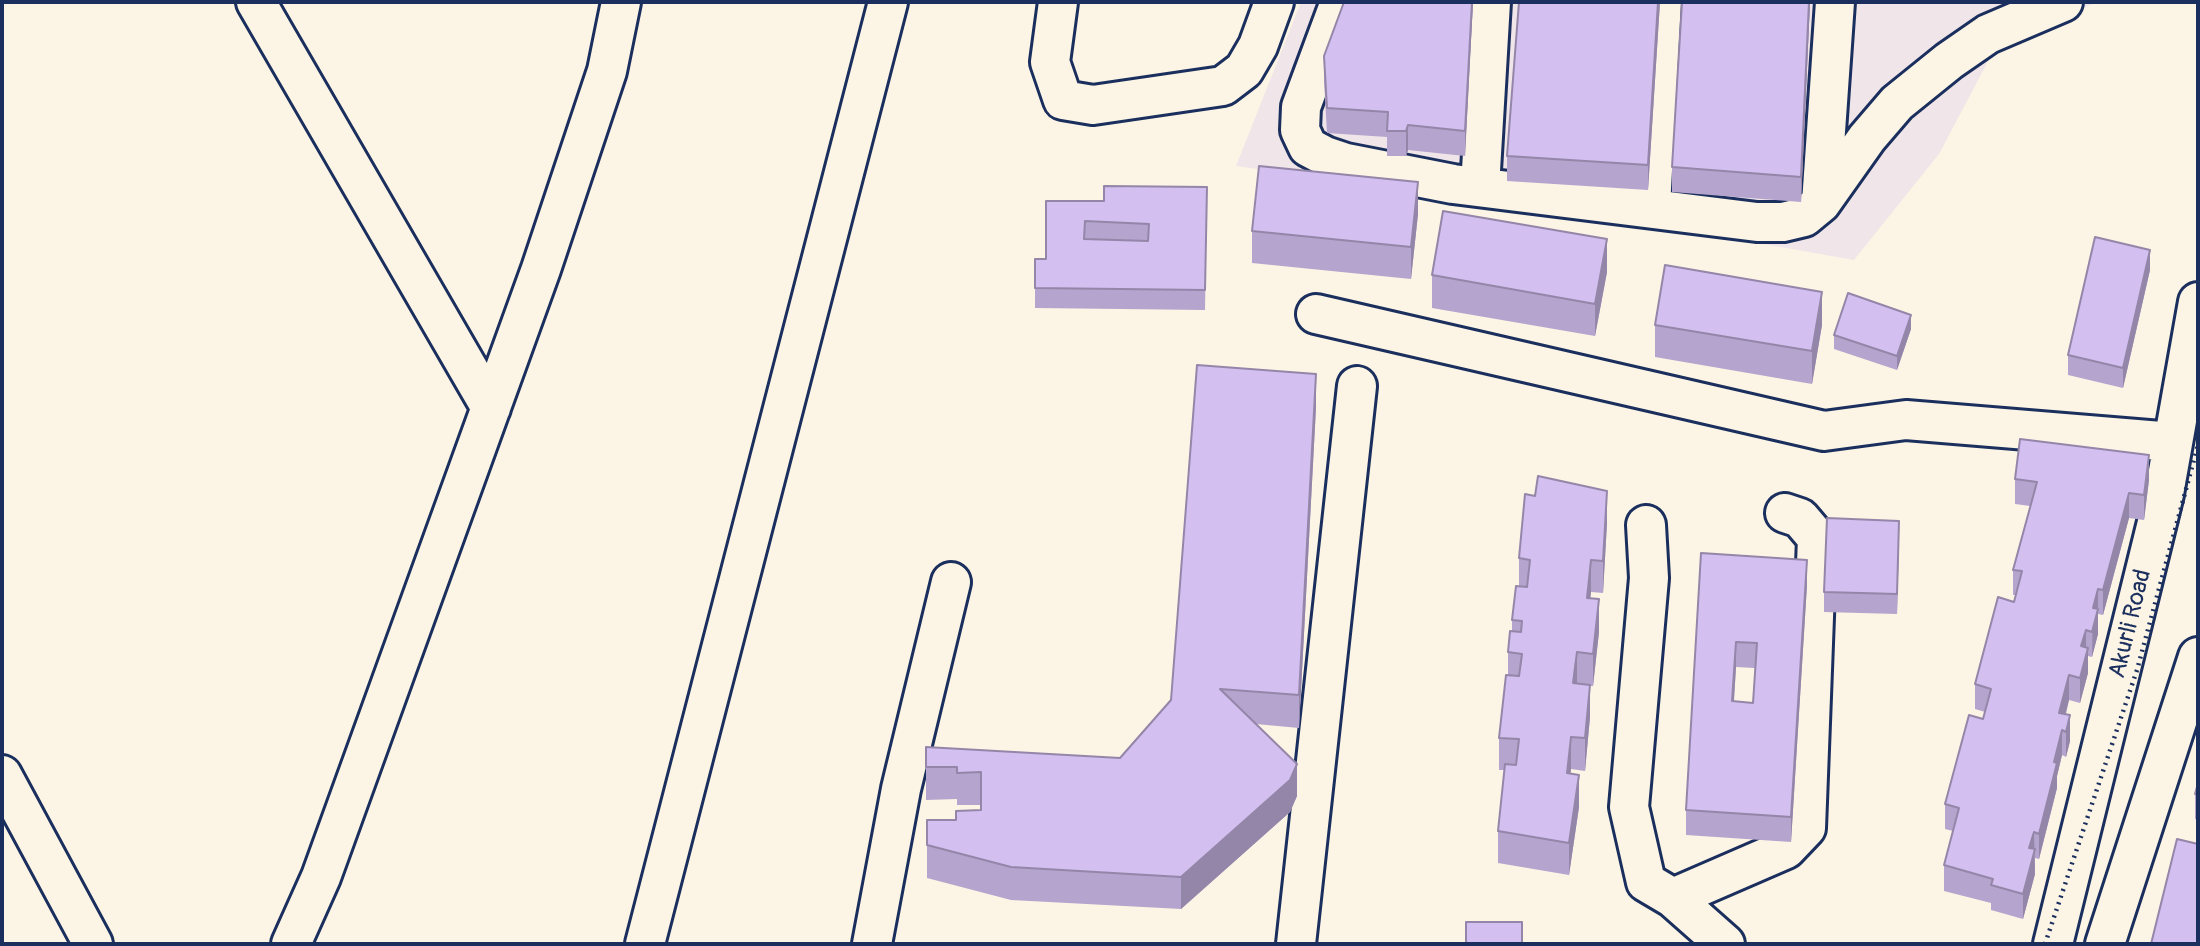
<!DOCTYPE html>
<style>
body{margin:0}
#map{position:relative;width:2200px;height:946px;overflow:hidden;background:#fcf5e5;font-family:Pangolin,sans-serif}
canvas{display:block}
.frame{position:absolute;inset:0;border:4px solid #1b2f5e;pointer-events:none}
</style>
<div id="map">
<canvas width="2200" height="946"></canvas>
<div class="frame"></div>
</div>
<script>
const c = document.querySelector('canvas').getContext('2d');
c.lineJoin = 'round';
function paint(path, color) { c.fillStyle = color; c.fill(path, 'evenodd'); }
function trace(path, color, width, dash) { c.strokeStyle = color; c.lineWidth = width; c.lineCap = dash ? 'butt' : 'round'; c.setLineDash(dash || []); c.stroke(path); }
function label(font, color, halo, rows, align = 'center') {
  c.font = font + ' Pangolin,sans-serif'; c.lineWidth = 5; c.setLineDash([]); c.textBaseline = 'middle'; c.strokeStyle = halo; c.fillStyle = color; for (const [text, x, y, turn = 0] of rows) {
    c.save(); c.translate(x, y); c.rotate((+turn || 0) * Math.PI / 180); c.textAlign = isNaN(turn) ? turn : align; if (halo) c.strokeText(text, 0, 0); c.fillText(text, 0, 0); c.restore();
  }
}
const built = new Path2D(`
 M1301,2H2097L1995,48L1939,154L1854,260L1628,220L1236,166Z`);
const minor = new Path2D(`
 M256,2L491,408
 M1058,2L1050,62L1063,100L1093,105L1223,86L1244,70L1258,46L1274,2
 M1340,2L1301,107L1300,130L1308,147L1325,156L1346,163L1453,184L1757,222H1783L1804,217L1821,203L1867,138L1897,103L1949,61L1988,34L2063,2
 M1480,187L1491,2
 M1821,203L1835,2
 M1651,207L1662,2
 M1316,314L1824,431L1906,420L2173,442
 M1646,525L1649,578L1629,807L1646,882L1673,898L1725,944
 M2,775L93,944
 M1673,898L1786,849L1806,828L1817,538L1800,518L1785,513
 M291,944L321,877L541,269L607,71L621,2
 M645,944L888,2
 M872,944L901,789L951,582
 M1296,944L1357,386
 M2053,944L2164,494L2198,302
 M2105,944L2198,657`);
const pathBridge = new Path2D(`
 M2045,944L2137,670L2198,445`);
const wall = new Path2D(`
 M1344,2H1473L1465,156L1408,150L1406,156H1387V137L1327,133L1324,81V56Z
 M1660,2L1648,190L1507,181V156Z
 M1682,2H1810L1801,202L1672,192V167Z
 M1207,187L1205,310L1035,308V259H1046L1104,201Z
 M1418,214L1411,279L1252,263V231Z
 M2150,270L2123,388L2068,375V355Z
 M1607,272L1595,336L1432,308V275Z
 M1655,325H1822L1812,384L1655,357Z
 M1911,329L1897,370L1834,349V335Z
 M1316,407L1299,728L1256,724L1297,796L1290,812L1181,909L1011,900L927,878V820H956L981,810V805H957V799L926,800V747L1120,758L1171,700Z
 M2015,479L2149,480L2144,520L2129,518L2103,615L2098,614V634L2092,657L2088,656V673L2080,703L2069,700L2066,714L2070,741L2066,757L2062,755L2057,776V788L2039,859L2035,858V874L2023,919L1991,910V903L1944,891V865L1953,831L1945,829V804L1983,719L1985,712L1975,709V684L2014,602L2016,595H2013V570L2030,506L2015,504Z
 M1607,523L1603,593L1591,592L1590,599L1599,632L1593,686H1590V717L1585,771L1571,769L1570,774L1579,807L1569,875L1498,863V831L1504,770H1499V738L1508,675V652L1512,632V620L1519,586V558Z
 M1899,541L1897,614L1824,612V592Z
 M1701,553L1807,585L1791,842L1686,835V810ZM1736,667L1755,668L1753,703L1734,702Z
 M2198,783V820L2195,819V794Z`);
const shadedWall = new Path2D(`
 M1472,2H1473L1465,156V131Z
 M1658,2H1660L1648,190V165Z
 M1809,2H1810L1801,202V177Z
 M1408,125V150L1406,156V131Z
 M1418,182V214L1411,279V247Z
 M1607,239V272L1595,336V304Z
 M2150,250V270L2123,388V368Z
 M1822,292V325L1812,384V351Z
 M1911,315V329L1897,370V356Z
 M1316,374V407L1299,728V695Z
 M2149,455V480L2144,520V495Z
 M1607,491V523L1603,593V561Z
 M2129,493V518L2103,615V590Z
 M1899,521V541L1897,614V594Z
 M1591,560V592L1587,631V598Z
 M1807,560V585L1791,842V817Z
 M2098,589V634L2092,657L2093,608Z
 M1599,599V632L1593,686V654Z
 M2086,630V655L2081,646Z
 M1736,642V667L1732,727V701Z
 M2088,648V673L2080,703V678Z
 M1577,652V685L1573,683Z
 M2069,675V700L2059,738V713Z
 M1590,685V717L1585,771V738Z
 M2070,715V741L2066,757V732Z
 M2062,730V755L2057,776V788L2039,859V834Z
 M1571,737V769L1567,806V773Z
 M1297,764V796L1290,812L1181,909V877Z
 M1579,775V807L1569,875V843Z
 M2034,832L2035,874L2023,919V894L2029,848Z`);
const building = new Path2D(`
 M1344,2H1472L1465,131L1408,125L1406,131H1387L1388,112L1327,108L1324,56Z
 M1519,2H1658L1648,165L1507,156Z
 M1682,2H1809L1801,177L1672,167Z
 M1259,166L1418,182L1411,247L1252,231Z
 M1104,186L1207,187L1205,290L1035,288V259H1046V201H1104ZM1085,221L1149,224L1148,241L1084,239Z
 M1443,211L1607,239L1595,304L1432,275Z
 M2095,237L2150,250L2123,368L2068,355Z
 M1665,265L1822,292L1812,351L1655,325Z
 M1848,293L1911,315L1897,356L1834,335Z
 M1197,365L1316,374L1299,695L1220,689L1297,764L1290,780L1181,877L1011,867L927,845V820H956V811L981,810V772L957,773V767H926V747L1120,758L1171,700Z
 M2020,439L2149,455L2144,495L2129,493L2103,590L2098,589L2093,608L2098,609L2092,632L2086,630L2081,646L2088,648L2080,678L2069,675L2059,713L2070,715L2066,732L2062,730L2054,762L2057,763L2039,834L2034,832L2029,848L2035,849L2023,894L1991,885L1993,879L1944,865L1959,808L1945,804L1969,715L1983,719L1991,689L1975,684L1998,597L2014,602L2022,571L2013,570L2037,482L2015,479Z
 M1538,476L1607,491L1603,561L1591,560L1587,598L1599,599L1593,654L1577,652L1573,683L1590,685L1585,738L1571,737L1567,773L1579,775L1569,843L1498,831L1505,764L1516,765L1519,739L1499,738L1506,675L1519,676L1522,654L1508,652L1510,631L1521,632L1522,621L1512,620L1516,586L1527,587L1530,560L1519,558L1525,494L1535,496Z
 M1827,518L1899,521L1897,594L1824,592Z
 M1701,553L1807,560L1791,817L1686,810ZM1736,642L1757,643L1753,703L1732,701Z
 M2198,783V795L2195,794Z
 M2177,839L2198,844V944H2151Z
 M1466,922H1522V944H1466Z`);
const streetNames = [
 ["Akurli Road",2131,624,-76]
];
paint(built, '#f0e5e8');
trace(minor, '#1b2f5e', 44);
trace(minor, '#fcf5e5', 38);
trace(pathBridge, '#1b2f5e', 4.5, [2, 5]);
paint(wall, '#b5a4ce');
paint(shadedWall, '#9486a8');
paint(building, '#d3bff0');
trace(building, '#9486a8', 2);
label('24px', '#1b2f5e', '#fcf5e5', streetNames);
</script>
